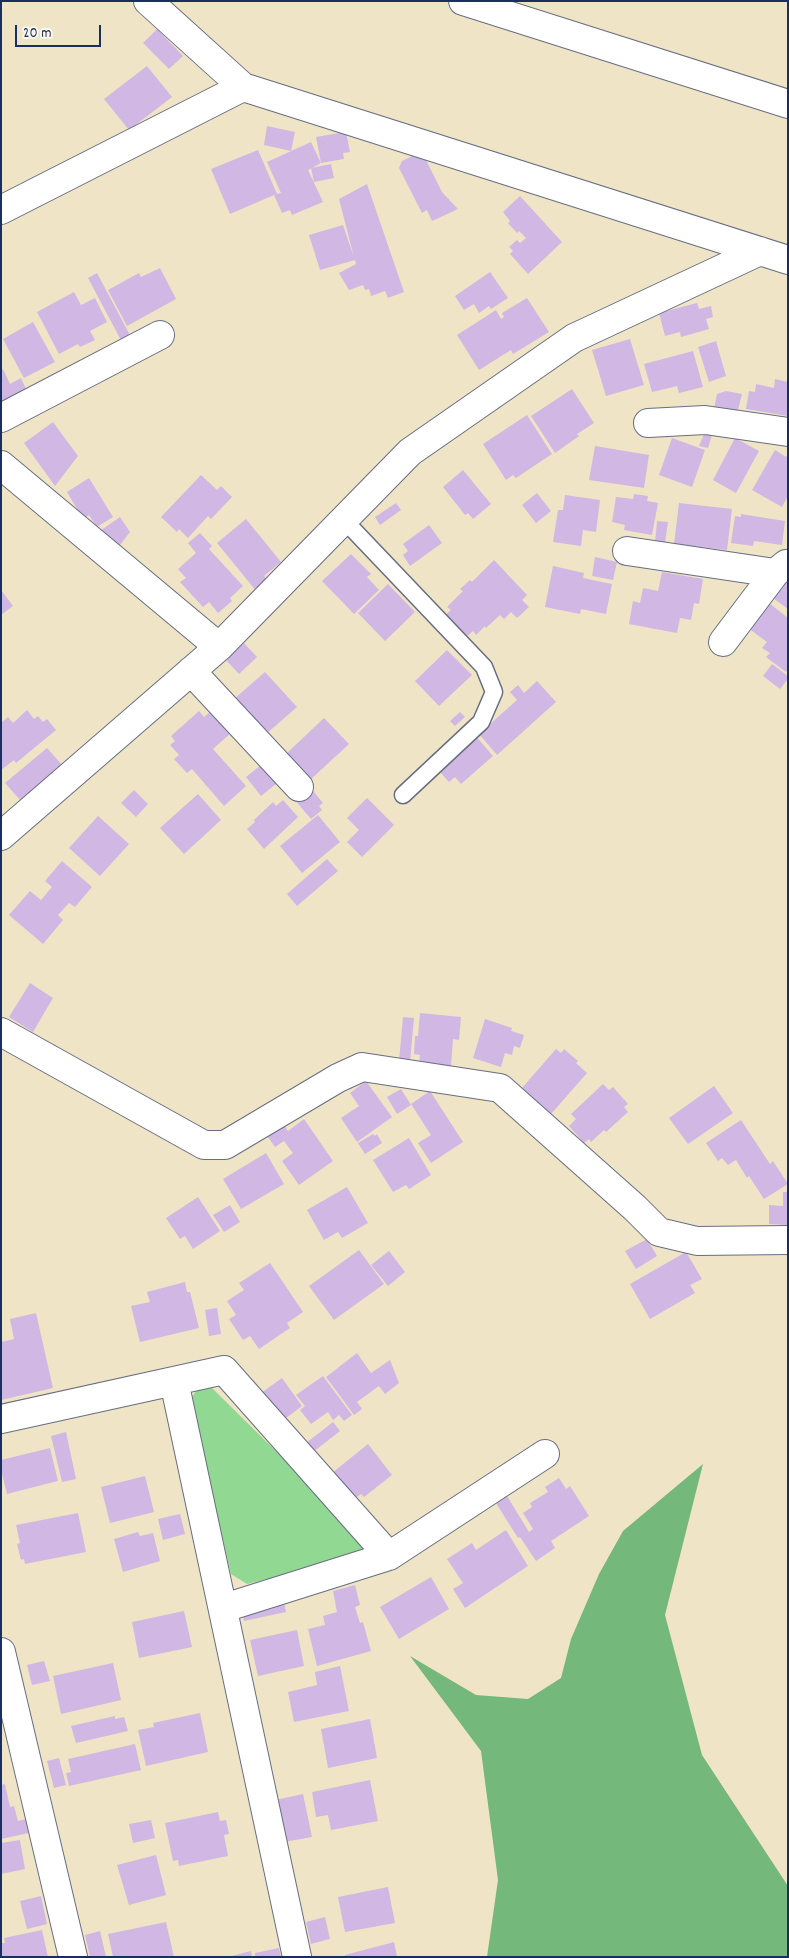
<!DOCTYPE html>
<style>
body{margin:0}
#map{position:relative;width:789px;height:1958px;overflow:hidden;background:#f0e4c6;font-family:Dekko,sans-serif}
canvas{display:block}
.frame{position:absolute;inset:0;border:2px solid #1b2f5e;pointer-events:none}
.scale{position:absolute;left:15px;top:25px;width:86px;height:22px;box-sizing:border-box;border:2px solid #1b2f5e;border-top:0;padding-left:6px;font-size:15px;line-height:18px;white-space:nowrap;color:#1b2f5e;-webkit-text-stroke:4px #fbf7ec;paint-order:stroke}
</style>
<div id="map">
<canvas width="789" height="1958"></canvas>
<div class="frame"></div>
<div class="scale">20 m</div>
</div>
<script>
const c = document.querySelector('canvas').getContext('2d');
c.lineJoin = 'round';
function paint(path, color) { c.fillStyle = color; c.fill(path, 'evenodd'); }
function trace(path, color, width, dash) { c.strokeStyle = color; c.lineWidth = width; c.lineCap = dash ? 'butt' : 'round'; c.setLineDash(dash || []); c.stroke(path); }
const green = new Path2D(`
 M210,1386L373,1547L367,1555L247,1584L231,1574L190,1399L197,1390Z`);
const forest = new Path2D(`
 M703,1464L665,1615L702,1755L788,1886V1957H487L498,1880L481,1751L410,1656L476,1695L528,1699L561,1678L571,1639L599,1574L623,1531Z`);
const building = new Path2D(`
 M157,29L183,56L169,69L143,43Z
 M147,66L172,97L129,130L104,99Z
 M267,126L295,132L291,151L264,145Z
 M346,132L350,152L343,153L344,159L321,163L308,170L323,202L292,215L290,210L282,213L274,195L230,214L211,169L258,150L277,194L281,193L267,162L311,142L321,163L316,137Z
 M416,154L424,156L442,192L458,209L432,221L427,210L422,213L399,168L402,161Z
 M331,164L334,178L314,182L311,168Z
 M367,184L404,292L388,298L385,291L371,296L369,289L365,290L363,285L349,290L339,273L356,264L355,260L320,270L309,235L343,225L354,257L339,199Z
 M520,196L562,242L528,274L510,254L513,251L509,247L517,240L520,243L526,238L519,231L517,233L508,223L510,221L503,212Z
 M160,268L176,299L127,326L108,290L139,273L141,277Z
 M490,272L508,298L491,309L489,306L479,313L474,304L464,310L455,296Z
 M97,273L131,337L122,342L88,278Z
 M74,292L81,305L95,298L107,322L90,331L95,340L80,347L78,344L59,354L37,312Z
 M527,298L549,332L513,354L511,350L479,370L457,335L496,310L501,319L504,317L502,313Z
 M697,303L699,309L711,306L713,317L706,319L709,329L681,337L680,332L665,336L659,313Z
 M33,322L55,362L24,378L3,339Z
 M630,339L644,385L606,396L592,350Z
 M716,341L726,376L709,382L698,347Z
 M693,351L703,387L679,393L677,386L652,392L644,364Z
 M3,369L10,384L21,378L27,391L1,404V370Z
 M775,379L788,382V416L746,409L749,391L755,392L756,384L774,388Z
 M572,389L594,423L577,434L579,436L555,453L531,416Z
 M726,391L742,394L737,414L714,409L717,394Z
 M527,415L552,454L516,478L513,475L506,480L483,444Z
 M53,422L78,456L55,486L24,443Z
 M705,432L712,435L708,448L699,446Z
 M672,438L705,450L692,487L659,475Z
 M735,438L759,451L736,493L713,480Z
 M595,446L649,455L644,488L589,480Z
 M775,450L786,457L788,454V496L782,507L752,490Z
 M463,470L491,504L473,519L468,513L465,515L443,487Z
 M201,475L217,490L221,486L232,497L211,519L208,516L188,538L179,529L177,532L161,517Z
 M89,478L113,517L97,527L89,515L83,519L67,492Z
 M537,493L551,511L536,523L522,505Z
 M634,494L648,496L647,501L658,503L652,535L624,530L625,525L612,522L616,497L633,499Z
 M565,495L600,500L596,532L583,530L581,546L553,542L558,510H563Z
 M396,503L401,510L380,525L375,517Z
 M679,503L732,509L727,550L674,544Z
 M741,514L785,521L782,545L754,541L753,546L731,543L735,516L741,517Z
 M120,517L130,532L117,549L97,533Z
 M246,519L281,562L264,576L269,582L257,592L217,543Z
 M657,521L668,522L665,543L655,542Z
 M429,525L442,543L410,566L403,555L408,551L403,544Z
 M200,533L212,546L209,549L243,586L230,598L232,601L218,613L209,602L203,607L180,582L186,578L178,569L196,553L188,543Z
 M351,554L371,574L367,577L379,590L354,614L322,581Z
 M595,557L617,562L613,580L592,576Z
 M494,560L527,595L522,600L529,607L517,618L511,612L504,619L500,615L486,628L485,626L476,635L473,631L465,638L444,616L451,610L447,607L463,591L460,589L470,580L472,582Z
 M553,566L584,573L583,578L612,584L606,614L581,609L580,614L545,607Z
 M662,572L703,579L699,604L694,603L691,620L680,618L677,633L629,624L633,601L640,603L643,588L658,591Z
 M788,580V609L773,598Z
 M388,584L415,612L385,641L358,613Z
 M1,590L13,606L1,615Z
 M764,599L788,618V669L786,672L766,657L770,653L762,648L767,642L744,625Z
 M244,643L257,657L239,674L226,660Z
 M447,650L472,675L439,706L415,681Z
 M772,664L788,676V679L780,689L763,676Z
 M265,672L297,707L265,735L233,700Z
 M537,681L556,702L497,755L479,734L517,700L510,692L518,685L524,693Z
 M27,710L34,719L38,716L43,722L47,719L56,730L16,763L14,760L1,770V723L8,717L13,723Z
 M199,711L204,717L211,711L231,733L213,749L246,786L224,806L192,769L187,773L174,759L179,755L170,745L175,741L171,736Z
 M460,712L465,717L455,726L450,721Z
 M324,718L349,744L310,780L286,754Z
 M474,734L493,756L461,784L455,777L449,782L440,772L447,766L443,761Z
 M47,748L63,766L21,801L5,783Z
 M261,765L276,784L261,796L246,777Z
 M309,786L323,803L319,806L322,810L311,819L294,799Z
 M134,790L148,804L136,817L121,803Z
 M198,794L221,820L184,854L160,828Z
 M367,798L394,825L362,857L347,842L359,830L347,818Z
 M283,800L298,817L264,849L247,829L255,822L254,820L273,802L276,806Z
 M318,815L340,842L302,873L280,846Z
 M98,816L129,844L100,876L69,848Z
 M327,859L338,871L297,906L287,894Z
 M62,861L92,887L75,907L69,903L58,915L63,920L43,944L9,915L30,891L41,900L52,887L45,881Z
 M30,983L53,998L33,1032L9,1017Z
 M420,1013L461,1017L459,1040L453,1039L451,1066L419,1064L420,1055L414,1054L415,1036H418Z
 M403,1017L414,1018L410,1062L399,1061Z
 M485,1019L512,1028L511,1031L524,1035L520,1048L514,1046L512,1055L505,1053L501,1067L473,1058Z
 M556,1049L561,1053L564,1049L578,1061L576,1063L587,1073L551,1114L522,1088Z
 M366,1081L392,1117L357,1142L341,1118L359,1106L350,1093Z
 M603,1084L609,1090L613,1087L628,1104L624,1107L628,1112L606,1132L604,1130L591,1142L589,1139L584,1143L569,1126L576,1119L571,1114Z
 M714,1086L733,1113L688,1144L669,1118Z
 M401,1089L411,1105L397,1114L387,1097Z
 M430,1091L463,1142L431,1163L418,1143L431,1135L411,1104Z
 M278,1116L288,1131L304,1119L333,1161L299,1185L282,1161L293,1153L284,1141L275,1147L261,1127Z
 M741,1120L770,1164L773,1161L788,1184L764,1199L749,1176L747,1178L736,1160L728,1165L722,1158L718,1161L706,1143Z
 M373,1134L375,1136L377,1134L382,1143L365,1154L358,1143Z
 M409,1138L431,1175L409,1189L406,1185L393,1192L373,1160Z
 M266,1153L284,1184L241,1209L223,1179Z
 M347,1187L368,1223L342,1238L338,1232L324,1240L307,1210Z
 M783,1192H788V1225L769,1224V1205L783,1206Z
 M198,1197L220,1231L193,1249L185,1236L180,1239L166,1218Z
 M230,1205L240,1222L224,1232L213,1215Z
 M647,1239L657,1256L636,1269L625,1251Z
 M359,1250L384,1284L334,1320L309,1286Z
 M389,1251L405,1272L388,1286L371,1265Z
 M686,1252L702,1279L690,1285L695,1293L650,1319L630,1284Z
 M270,1263L303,1312L287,1323L290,1328L259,1349L250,1336L243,1340L229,1319L236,1315L227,1301L244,1290L239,1283Z
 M185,1282L187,1292H190L199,1328L140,1342L131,1306L150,1302L147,1292Z
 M217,1308L221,1334L209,1336L205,1310Z
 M36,1313L53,1388L1,1400V1342L14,1339L10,1319Z
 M357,1353L371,1373L390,1360L399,1383L385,1394L379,1386L357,1402L362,1409L354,1415L326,1377Z
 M323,1376L352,1415L344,1421L339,1415L333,1420L328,1412L311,1424L300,1410L305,1406L296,1395Z
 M282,1378L302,1406L282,1421L261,1393Z
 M333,1422L340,1431L308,1456L301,1447Z
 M66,1432L76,1479L62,1482L51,1436Z
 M368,1444L392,1475L364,1497L361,1494L354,1499L332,1473Z
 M50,1448L58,1481L7,1494L1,1470V1460Z
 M145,1476L154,1512L110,1523L101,1487Z
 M559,1478L566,1489L570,1486L589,1516L551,1541L555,1548L536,1561L520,1537L518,1538L496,1503L507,1496L529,1532L533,1529L523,1513L532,1507L530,1503L548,1492L545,1487Z
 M78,1513L86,1552L25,1564L24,1559L21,1560L17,1544L20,1543L16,1525Z
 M180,1514L185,1534L163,1540L158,1519Z
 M506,1530L528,1566L465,1608L453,1589L463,1583L447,1559L472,1543L476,1550Z
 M138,1532L140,1536L153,1533L160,1561L123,1572L114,1539Z
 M431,1577L449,1609L399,1639L380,1607Z
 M355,1585L360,1605L355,1607L360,1623L363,1622L371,1651L317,1666L308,1629L325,1625L323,1616L337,1612L333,1591Z
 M283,1597L286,1612L244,1621L241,1606Z
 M184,1611L192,1647L139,1658L132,1622Z
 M297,1630L304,1666L258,1676L250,1640Z
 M44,1661L50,1681L32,1685L27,1665Z
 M113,1663L121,1700L61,1714L53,1676Z
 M340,1666L349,1711L294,1722L288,1692L317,1685L315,1672Z
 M200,1713L208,1752L146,1766L138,1730L154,1727L153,1723Z
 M115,1716V1719L124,1717L128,1731L76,1743L71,1726Z
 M370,1719L377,1758L328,1768L321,1729Z
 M135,1744L141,1770L69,1786L66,1773L71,1772L68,1759Z
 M59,1758L66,1785L54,1788L47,1761Z
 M370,1780L378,1821L331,1830L328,1815L316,1817L312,1792Z
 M5,1784L10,1807L14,1806L18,1821L26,1819L29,1833L1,1839V1785Z
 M303,1794L312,1837L284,1842L275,1800Z
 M218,1812L220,1821L226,1820L229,1834L224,1835L228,1856L179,1866L178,1860L173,1861L165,1823Z
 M151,1820L155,1838L133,1843L129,1824Z
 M20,1840L25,1869L1,1874V1843Z
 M156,1855L166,1895L129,1905L117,1865Z
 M388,1887L395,1923L345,1932L338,1897Z
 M41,1896L47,1924L27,1929L20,1901Z
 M325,1917L330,1939L311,1944L306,1922Z
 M166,1922L174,1957H113L108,1934Z
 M42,1930L48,1957H1V1943H5L4,1938Z
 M100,1931L106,1957H90L85,1935Z
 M394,1942L397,1957H345V1955Z
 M279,1948L281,1957H255V1953Z
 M251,1951L252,1957H231V1956Z`);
const service = new Path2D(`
 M344,520L484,667L494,692L481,722L403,795`);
const minor = new Path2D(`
 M148,1L243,87L788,260
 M1,210L243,87
 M1,418L160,335
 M648,423L705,420L788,432
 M1,465L219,647
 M627,551L775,573
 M723,642L775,573L786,564
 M191,671L299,787
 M1,836L219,647L410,452L574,338L760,251
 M1,1032L204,1145H225L338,1078L362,1067L500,1088L635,1208L659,1232L697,1241L788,1240
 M174,1381L224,1370L389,1556
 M1,1419L174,1381L297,1957
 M224,1608L389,1556L545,1454
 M1,1652L73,1957`);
const tertiary = new Path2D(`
 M463,1L788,104`);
paint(green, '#91d892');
paint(forest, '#74b87c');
paint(building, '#d1b7e3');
trace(service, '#666e82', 19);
trace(minor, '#666e82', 30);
trace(tertiary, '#666e82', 30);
trace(service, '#fff', 16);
trace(minor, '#fff', 28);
trace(tertiary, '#fff', 28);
</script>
